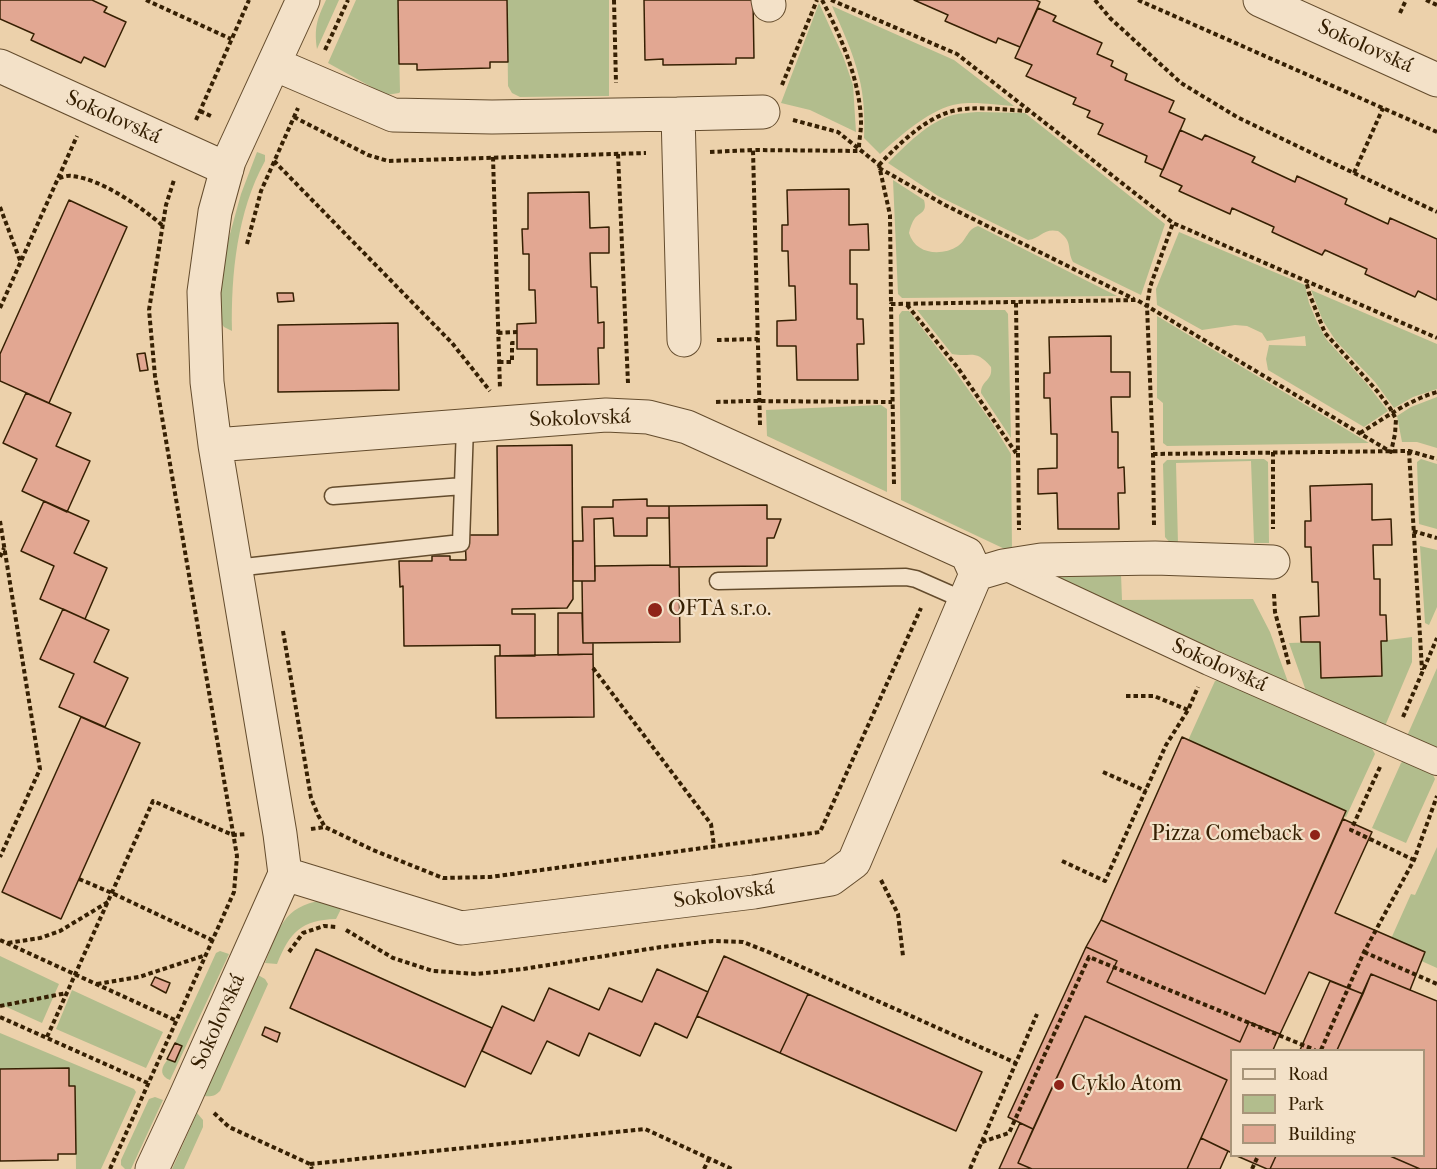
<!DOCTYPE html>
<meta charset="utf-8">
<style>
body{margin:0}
#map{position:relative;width:1437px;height:1169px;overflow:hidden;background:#ecd1ab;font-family:"IM FELL French Canon",serif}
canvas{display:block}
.legend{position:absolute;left:1230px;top:1049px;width:195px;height:108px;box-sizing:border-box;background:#f3e1c8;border:2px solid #a79479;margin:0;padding:8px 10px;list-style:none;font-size:18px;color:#362003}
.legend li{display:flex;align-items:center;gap:12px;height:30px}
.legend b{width:30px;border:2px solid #a79479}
</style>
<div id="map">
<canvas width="1437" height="1169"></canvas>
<ul class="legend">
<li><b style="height:8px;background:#f3e1c8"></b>Road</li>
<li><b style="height:16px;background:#b2bd8d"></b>Park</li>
<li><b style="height:16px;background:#e2a792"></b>Building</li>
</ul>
</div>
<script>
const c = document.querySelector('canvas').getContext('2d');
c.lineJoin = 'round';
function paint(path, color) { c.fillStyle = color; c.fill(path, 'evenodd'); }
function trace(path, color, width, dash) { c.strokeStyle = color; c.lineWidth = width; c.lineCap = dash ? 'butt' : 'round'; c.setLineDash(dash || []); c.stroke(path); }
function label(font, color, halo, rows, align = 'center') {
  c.font = font + ' "IM FELL French Canon",serif'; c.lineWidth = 4.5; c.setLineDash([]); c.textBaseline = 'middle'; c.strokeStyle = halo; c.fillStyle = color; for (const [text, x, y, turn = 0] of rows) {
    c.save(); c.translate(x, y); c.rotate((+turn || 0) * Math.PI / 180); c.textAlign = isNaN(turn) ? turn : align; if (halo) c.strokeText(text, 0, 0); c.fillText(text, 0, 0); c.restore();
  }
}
const green = new Path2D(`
 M326,0H339L317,49C314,28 317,19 326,0Z
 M356,0H398L400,92L399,93L386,95L328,63Z
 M507,0H609V96L520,97L512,93L508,86Z
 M819,3L843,56L853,85L856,132L810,110L781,103Z
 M832,6L954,60L1014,106C997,105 974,101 958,104C931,108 900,136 880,154L864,138C865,118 864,96 859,77C853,52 842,29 832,6Z
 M977,112L1025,113L1165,224L1141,295L1073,262C1066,248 1074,242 1058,231C1043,228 1042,238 1028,240L938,196L888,163C905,146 929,121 953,115C961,113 969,113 977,112Z
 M257,152L265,155V161C237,212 231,274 232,331L224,327L218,319L219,297L225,252L241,194Z
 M893,180L924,200C927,212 922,211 915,218C912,222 910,228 909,233C915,254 941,257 958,246C967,240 967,229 978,226L1117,296L902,298L898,294Z
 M1179,232L1305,285L1309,303L1317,322L1326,339L1367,384L1388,411L1364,427L1268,370L1266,359L1269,345L1306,346L1305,336L1267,341L1262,333L1247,326L1235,325L1202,330L1157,305L1156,289Z
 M1311,290L1437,344V389L1413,397L1394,408L1375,382L1336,341L1323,321Z
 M917,310H1005L1008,314L1011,438L981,393C981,380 993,381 991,367C975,348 971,358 952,354Z
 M902,311H909L955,371L992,423L1011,454L1012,550L1009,551L901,500L899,315Z
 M1157,316L1369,443L1167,446L1163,443V403L1157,398Z
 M1437,397V448L1417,442H1402L1397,416L1411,407Z
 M881,405L887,409V492L767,436L766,410Z
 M1264,459L1268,462L1269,543H1254L1251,461L1176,463L1178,544C1172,544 1169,542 1165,537L1163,464L1167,460Z
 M1421,459L1437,464V529L1419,524L1417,462Z
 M1420,546L1437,550V607L1429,625L1425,623Z
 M1121,574L1122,600L1253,599L1270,632L1288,682L1052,577Z
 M1412,637V662L1385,726L1306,691L1289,643L1320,642L1321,678L1381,676V641Z
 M1437,668V749L1407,736Z
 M1220,679L1370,745L1375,754L1346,817L1186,745L1215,681Z
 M1404,761L1433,775L1435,779L1406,843L1372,828L1401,763Z
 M1437,847V968L1417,959L1390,941L1411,894L1415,895Z
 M323,900L343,905L336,919C301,920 290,932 277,964L265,963C279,929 282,907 323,900Z
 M220,951L229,954L170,1080C150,1072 174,1053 181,1046L175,1043L216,953Z
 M0,956L59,984L42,1023L0,1004Z
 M258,975L265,979L268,984L220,1091C215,1096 211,1097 204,1096Z
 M72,990L163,1032L146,1068L56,1029Z
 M0,1033L134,1089L136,1092L101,1169H76L75,1086H69V1068L0,1069Z
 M155,1097L163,1100L131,1169H125L121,1165V1160L149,1099Z
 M197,1113L203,1120V1127L184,1169H172Z`);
const building = new Path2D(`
 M0,0H92L107,7L104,12L126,22L105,67L84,57L81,63L31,40L34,34L0,19Z
 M398,0H507L508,62H490V68L417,70V64H399Z
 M644,0H753L754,58H736V64L663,65V59L645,60Z
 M914,0H1036L1040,2L1020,47L998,38L996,43L945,21L948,15Z
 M1038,8L1056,16L1053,21L1102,43L1097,54L1113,61L1111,66L1127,74L1125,80L1174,101L1169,112L1185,119L1163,170L1145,162L1147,156L1098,134L1103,124L1087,117L1090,111L1073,104L1076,98L1026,76L1032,65L1015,58Z
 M1180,130L1202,140L1205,135L1255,157L1252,162L1295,182L1297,176L1347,199L1345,204L1388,224L1390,218L1437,239V300L1418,291L1415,297L1365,274L1367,269L1325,250L1322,255L1272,232L1274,227L1232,208L1230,214L1179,191L1182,186L1160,176Z
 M849,189V225L868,224L869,250H850V284H857V319H863L864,344H857L858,380H797L796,346H777V321L796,320L795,286H789L788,251H782V225H788L787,190Z
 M589,192L590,228L609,227V253H590L591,287H597L598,323L604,322V348H598L599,384L537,385V349H517V324L536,323L535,290H529V254H523L522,229H528V193Z
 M69,200L127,227L49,403L0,381V354Z
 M277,293H293L294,301L278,302Z
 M398,323L399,390L278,392V325Z
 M1111,336V372H1130V397H1111L1112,432H1118V468L1124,467L1125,493H1118L1119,529H1058L1057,493L1038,494V469L1057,468V434H1051L1050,398H1044V373H1050L1049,337Z
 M145,353L148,370L140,371L137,354Z
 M26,393L71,413L56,446L90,461L67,512L22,491L37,459L3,443Z
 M572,445L573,599L567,608L512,609V614H535V656H500V645L404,646L403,586L400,587L399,561H432V556H450V560H466L465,535H498L497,446Z
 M1372,484V520L1391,519L1392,545H1373L1374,579H1380V615H1386L1387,641H1381L1382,676L1321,678L1320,642H1301L1300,617L1319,616L1318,582H1312L1311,547H1305V521H1311L1310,486Z
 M647,499V506H669V518H647V536H614L613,518L594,519L595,581H573V541H583L582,507H613V500Z
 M44,501L89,521L74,553L107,568L85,619L40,599L54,566L21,551Z
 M767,505V519H781L774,538H767V566L670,567L669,506Z
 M670,565V567H679L680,642L583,643L582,581H595V566Z
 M63,609L109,630L94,662L128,678L105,727L59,707L74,674L40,659Z
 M558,613H582L583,643H593V654L558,655Z
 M593,654L594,717L496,718L495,656Z
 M81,717L140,743L61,919L2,892Z
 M1182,737L1346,811L1265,994L1101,920Z
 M1343,819L1372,832L1335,913L1425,952L1410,990L1371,974L1363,994L1309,972L1280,1034L1249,1022L1240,1042L1107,982L1117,961L1086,947L1101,920L1265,994Z
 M1086,947L1117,961L1107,982L1240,1042L1249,1022L1280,1034L1273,1050H1232V1153L1201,1138L1227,1080L1085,1016L1033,1129L1008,1117Z
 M316,949L492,1028L465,1087L290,1008Z
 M724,956L808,994L780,1053L697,1016Z
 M657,969L708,992L687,1038L655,1023L640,1056L589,1033L579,1056L547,1041L531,1074L482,1051L502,1006L534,1021L549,988L599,1010L609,988L642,1002Z
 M1371,974L1437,1001V1169H1420L1390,1156H1424V1050H1337Z
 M155,977L170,983L166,993L151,985Z
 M1330,981L1363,994L1337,1050H1300Z
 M808,994L982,1072L956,1131L780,1053Z
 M1085,1016L1227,1080L1187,1169H1032L1018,1163Z
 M265,1027L280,1033L277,1042L262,1035Z
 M175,1043L182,1046L175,1062L167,1059Z
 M69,1068V1086H75L76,1154H58V1160L0,1161V1069Z
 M1020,1123L1033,1129L1018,1163L1032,1169H999Z
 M1201,1138L1228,1151L1220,1169H1187Z
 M1237,1156H1276L1270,1169H1267Z
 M1276,1156H1390L1420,1169H1270Z`);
const path = new Path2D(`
 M146,0L231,39
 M614,0L616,83
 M822,0C841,36 861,83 861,124C861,132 859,140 859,148
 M831,0L957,54L1173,223L1437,338
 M1095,0L1110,18L1181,83L1237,117L1320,157L1437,212
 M1138,0L1437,132
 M1426,0L1437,5
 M1400,13L1406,0
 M325,50L348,0
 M782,85L817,0
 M200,111L213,117
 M294,117L368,155L388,161L646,153
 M196,120L249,0
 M793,120L838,132L879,165L890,215L891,304
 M710,152L753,150
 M618,154L628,383
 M493,157L500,389
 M274,161L452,343L490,391
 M879,165C898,145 922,121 949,112C971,105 1005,110 1028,111
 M879,168L945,205L1134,299
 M1354,173L1383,108
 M59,178C63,177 68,175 72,176C101,179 140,206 162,225
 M0,207L21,263
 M247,244L261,191L298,108
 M1016,303L1019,530
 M907,305L958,368L1016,453
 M0,308L77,136
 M498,333L517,332
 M717,340L758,339
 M499,362H512V343H517
 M716,402L749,401L892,402
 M760,425L753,150L862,151
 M1360,433C1385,418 1409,400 1437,392
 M1409,451L1422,670
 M1273,452V529
 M1153,454L1409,451L1437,459
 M894,484L891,304L1137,300L1391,452L1395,434L1396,419L1390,408L1378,392L1325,333L1309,293L1306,280
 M0,521L40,769L0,857
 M1154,525L1153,454L1147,306L1150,287L1173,223
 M1413,531L1437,538
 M0,557L4,548
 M1274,594L1275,612L1289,665
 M283,631L311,798L318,815L325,827L373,850L443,878L490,877L820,832L921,608
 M593,668L711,824L714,846
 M1126,696H1154L1188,710
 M1403,717L1437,638
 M1380,767L1351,830L1414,860
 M1103,772L1146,791
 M311,829L325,827
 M1062,861L1105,881L1166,745L1188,710L1198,687
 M79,879L112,893L214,941
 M881,880L898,914L903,956
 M346,930L393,958L433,971L477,974L523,969L661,947L713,941L743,942L766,951L1016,1063
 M0,940L177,1021
 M8,943L40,938L60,931L108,902
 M289,952L303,933L324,926L336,927
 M1364,952L1437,984
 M97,984L139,977L206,955
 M0,1006L67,993
 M0,1017L150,1084
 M47,1037L153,801L233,835L247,834
 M1321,1050L1364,952L1414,860L1437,796
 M214,1113L229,1127L310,1164L312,1169
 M982,1142L1009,1133L1089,957L1315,1050
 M310,1164L645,1129L732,1169
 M110,1169L234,892L237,856L155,376L149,310L166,205L174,180
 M704,1169L709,1159
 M970,1169L1037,1014
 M1252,1169L1258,1156`);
const service = new Path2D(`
 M333,496L463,486
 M235,568L461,543L465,426
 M718,581L906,577L916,579L966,601`);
const pedestrian = new Path2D(`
 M1003,566L1209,662L1437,762`);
const minor = new Path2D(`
 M768,0L769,5
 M1260,0L1437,80
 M274,64L393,115L492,117L678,114L684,340
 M0,66L227,169
 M678,114L763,112
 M215,445L606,415L648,417L687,427L967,554L976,574L854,862L831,879L754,892L461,928L285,874
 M976,574L1003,566L1041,560L1155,558L1273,562
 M152,1169L184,1100L285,874L280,834L215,445L207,382L204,292L215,212L229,161L303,0`);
const markers = [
 [655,610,8,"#8f2418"],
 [1315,835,6,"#8f2418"],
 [1059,1085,6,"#8f2418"]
];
const streetNames = [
 ["Sokolovská",1365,47,24],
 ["Sokolovská",113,118,24],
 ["Sokolovská",580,419,-2],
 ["Sokolovská",1219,666,24],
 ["Sokolovská",724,895,-8],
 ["Sokolovská",219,1022,-66]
];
const poiNames = [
 ["OFTA s.r.o.",668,610],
 ["Pizza Comeback",1303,835,"right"],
 ["Cyklo Atom",1071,1085]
];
paint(green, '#b2bd8d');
paint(building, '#e2a792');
trace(building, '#362003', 1.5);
trace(service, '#644c2d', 19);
trace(pedestrian, '#644c2d', 28);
trace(minor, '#644c2d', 35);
trace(path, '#362003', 4, [4.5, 3]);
trace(service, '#f3e1c8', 16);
trace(pedestrian, '#f3e1c8', 26);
trace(minor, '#f3e1c8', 33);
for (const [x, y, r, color] of markers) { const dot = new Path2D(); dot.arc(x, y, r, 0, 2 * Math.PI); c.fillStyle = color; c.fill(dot); trace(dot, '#f3e1c8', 2); }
label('22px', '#362003', '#f3e1c8', streetNames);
label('22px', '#362003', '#f3e1c8', poiNames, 'left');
</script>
